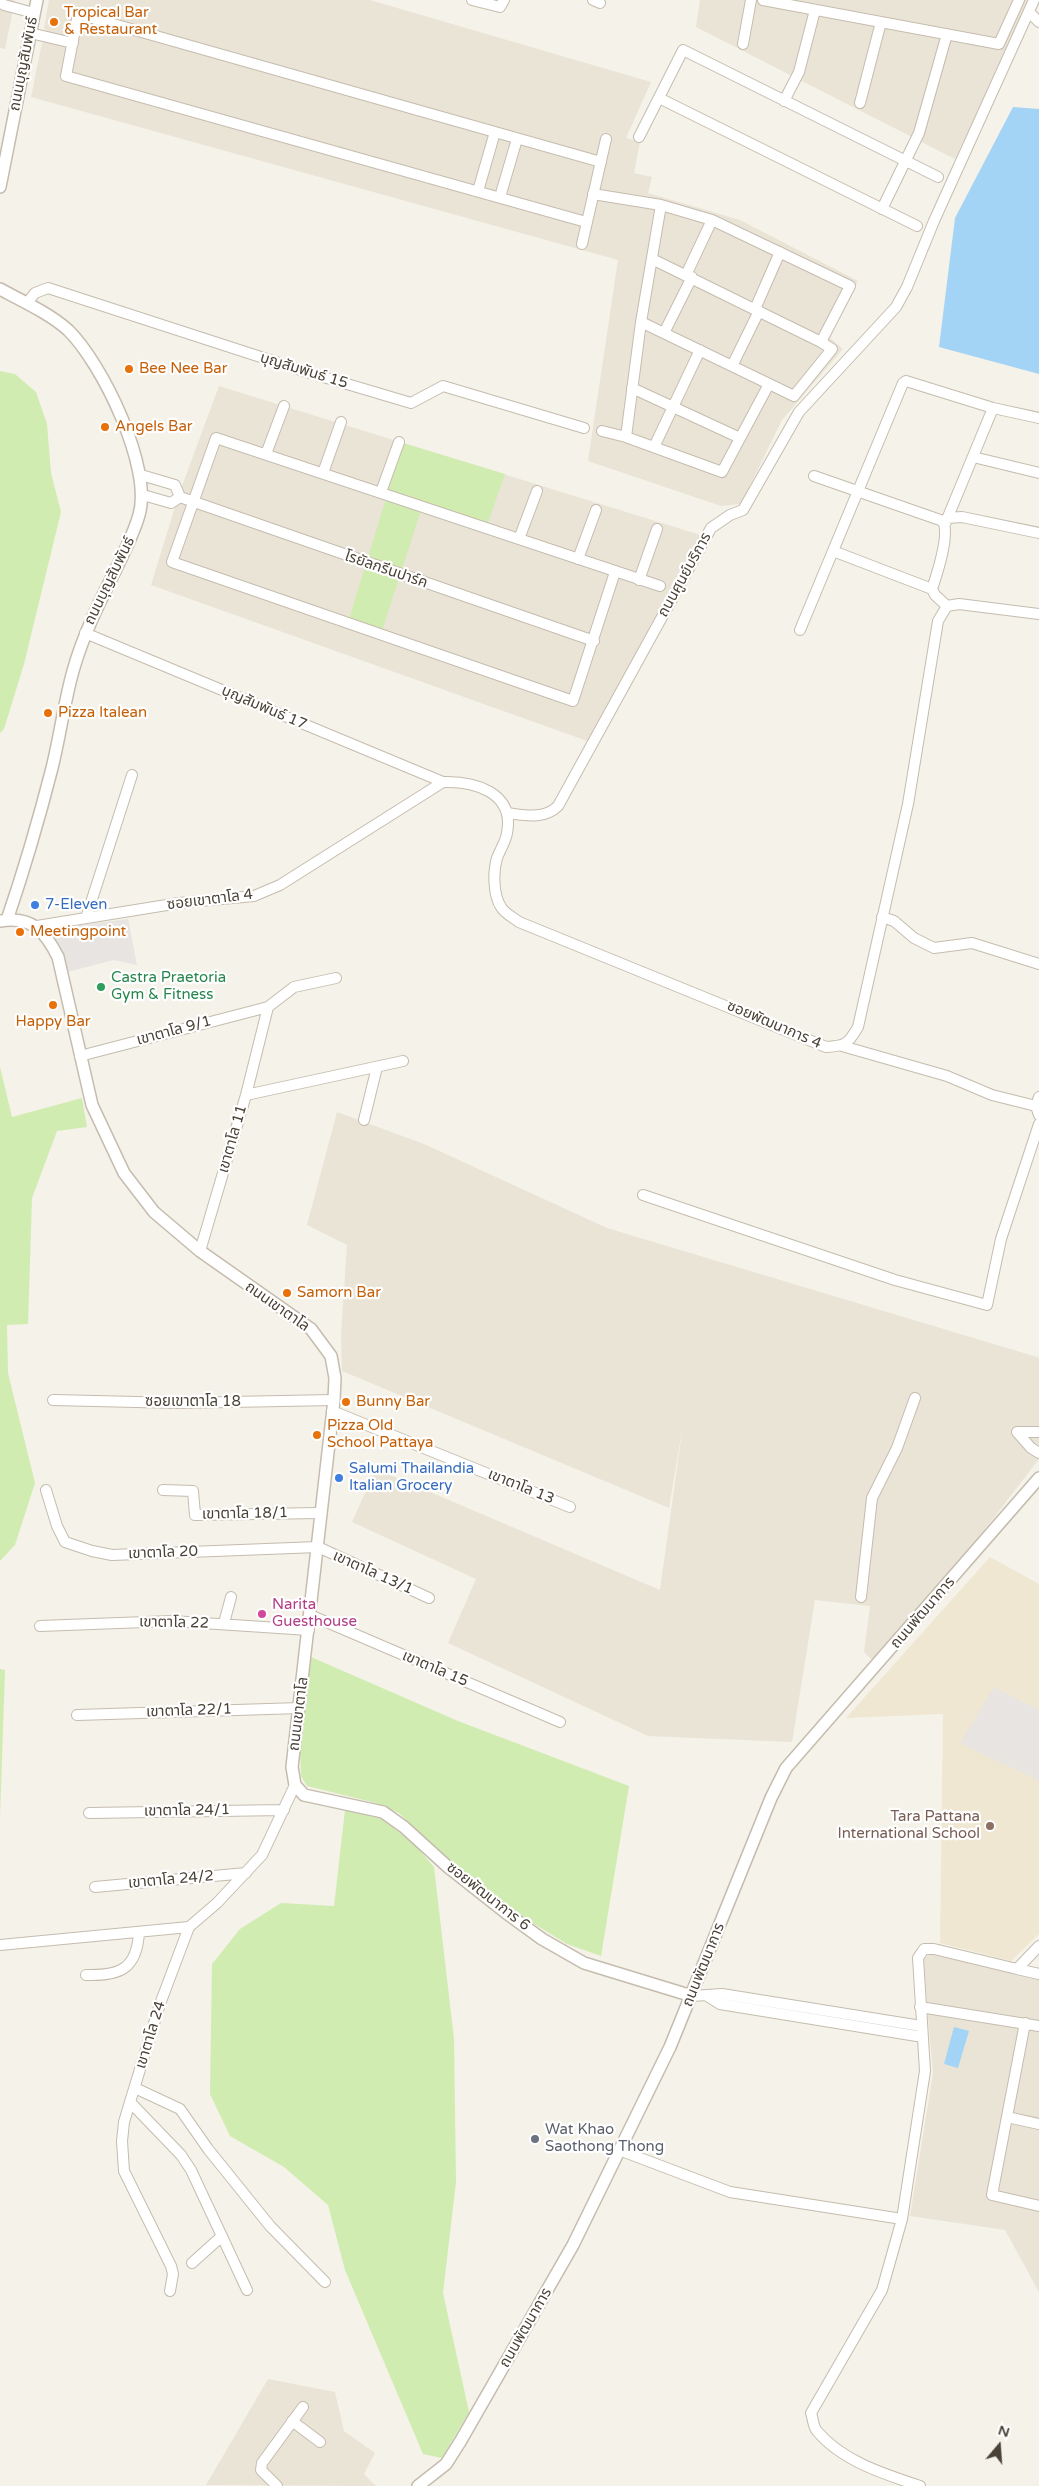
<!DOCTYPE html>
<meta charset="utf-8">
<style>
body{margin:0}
#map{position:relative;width:1039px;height:2486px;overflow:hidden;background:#f5f2e9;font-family:"Varela Round",sans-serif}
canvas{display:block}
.north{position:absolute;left:974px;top:2421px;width:50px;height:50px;-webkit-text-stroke:4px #fff;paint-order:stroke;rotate:18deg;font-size:14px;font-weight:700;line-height:20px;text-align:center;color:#4a4237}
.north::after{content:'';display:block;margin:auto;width:18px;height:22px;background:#4a4237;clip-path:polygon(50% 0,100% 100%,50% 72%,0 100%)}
</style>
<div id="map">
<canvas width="1039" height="2486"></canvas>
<div class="north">N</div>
</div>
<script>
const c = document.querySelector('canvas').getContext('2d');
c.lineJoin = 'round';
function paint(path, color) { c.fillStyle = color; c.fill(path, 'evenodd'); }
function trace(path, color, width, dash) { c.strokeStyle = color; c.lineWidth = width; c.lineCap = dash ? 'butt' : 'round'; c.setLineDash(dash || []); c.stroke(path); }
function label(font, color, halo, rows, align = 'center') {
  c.font = font + ' "Varela Round","Noto Sans Thai",sans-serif'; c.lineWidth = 4.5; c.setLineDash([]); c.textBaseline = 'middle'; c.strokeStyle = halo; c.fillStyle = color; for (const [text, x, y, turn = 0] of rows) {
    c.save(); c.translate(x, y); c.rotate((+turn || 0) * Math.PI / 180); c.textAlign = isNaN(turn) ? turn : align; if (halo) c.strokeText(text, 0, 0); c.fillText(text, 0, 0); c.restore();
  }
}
const residential = new Path2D(`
 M0,0H15L5,49L0,48Z
 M49,0H370L651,82L626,138L640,142L634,173L652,177L648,193L740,220L858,281L829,337L843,349L782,420L741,504L721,506L588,461L618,260L31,97L42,43L53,38L44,28Z
 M700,0H1031L955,159L696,27Z
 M219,386L707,537L590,742L151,585L179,494Z
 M337,1112L424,1144L607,1228L1037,1357L1039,1358V1459L979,1537L873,1661L864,1652L870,1606L815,1600L792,1742L648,1736L448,1643L476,1579L352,1522L376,1469L660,1590L683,1425L669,1508L342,1371L341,1335L347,1245L307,1225Z
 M932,1953L1039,1979V2292L1005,2230L910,2216L933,2073L923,1959Z
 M268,2379L335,2392L344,2431L375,2453L364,2474L376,2486L206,2485Z`);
const education = new Path2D(`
 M990,1557L1039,1584V1934L1011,1961L940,1943L943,1714L846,1718Z`);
const green = new Path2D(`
 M0,371L15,374L36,392L47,424L51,473L61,512L24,664L4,729L0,733Z
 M403,443L505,474L487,525L423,504L382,631L349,619Z
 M0,1067L12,1117L82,1098L87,1127L57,1131L32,1198L28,1324L7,1325L8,1373L35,1483L15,1545L0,1561Z
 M311,1657L458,1721L629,1786L601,1956L567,1944L531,1922L448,1860L399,1813L376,1803L307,1786L301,1776L300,1753Z
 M0,1669L5,1670L0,1818Z
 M345,1810L382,1819L415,1845L434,1867L454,2039L456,2182L443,2293L469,2412L442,2458L423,2454L345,2270L328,2205L284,2167L230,2136L210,2094L212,1964L240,1929L281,1903L334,1906Z`);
const parking = new Path2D(`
 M128,919L137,965L114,960L67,972L52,929Z
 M994,1687L1039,1710V1781L960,1743Z`);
const water = new Path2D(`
 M1013,107L1039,109V374L939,347L955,218Z
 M954,2027L969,2031L958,2068L944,2064Z`);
const minor = new Path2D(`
 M472,0L500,7L504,0
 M593,0L600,3
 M763,0L999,44L1019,0
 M0,1L4,5L34,13
 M1029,12L1039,22
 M30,33L73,43
 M743,44L751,0
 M659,98L917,226
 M784,101L799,72L815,10
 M860,103L881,22
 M639,137L683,50L938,177
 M478,191L495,132
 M593,194L661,205L712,220L850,286L821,342L832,349L794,396L641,322
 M500,197L517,139
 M882,209L919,133L947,34
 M586,222L66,76L78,14L601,162
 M582,244L606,139
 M652,259L821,342
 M686,275L712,220
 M27,303L35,293L48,288L310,373L411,403L443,386L584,428
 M755,309L780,252
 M664,333L692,277
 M732,366L759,311
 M632,388L740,438
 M993,408L1039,418
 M602,431L626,437L722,472L769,384
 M626,437L641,322L661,205
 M654,447L700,350
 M266,454L284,406
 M973,457L1039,473
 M323,473L341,422
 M141,475L175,485L180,497
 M814,476L943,521C950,535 937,574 932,589L935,595L947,606
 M381,492L399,442
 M143,495L171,503L180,497
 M180,497L594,641
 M947,518L962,517L1039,533
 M519,539L537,491
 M833,551L932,589
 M578,559L596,510
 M615,572L573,701L172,562L216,438L660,586
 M639,580L657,529
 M800,630L903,383L906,381L993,408L945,524
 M85,633L443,782C474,781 515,792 507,833C506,841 500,850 497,858C493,871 493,895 501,907C504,913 514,918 519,922L826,1047C846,1046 848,1044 858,1027L908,804L938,621L947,606L959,604L1039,614
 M507,813C524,815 544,820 558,806L711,528L730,515L743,510L799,412L896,307L907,287L934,221L1034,0
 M882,917L894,921L914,938L934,948L972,943L1039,964
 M86,918L132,775
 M37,926L179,903L254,896L280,885L443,782
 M842,1046L947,1076L992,1095L1036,1106L1039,1115
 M80,1056L268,1007
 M246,1095L403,1061
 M1036,1106L1039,1097
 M364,1120L377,1067
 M643,1195L895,1280L987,1305L1001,1239L1039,1124
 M200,1251L246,1095L268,1007L294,987L336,978
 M53,1400L178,1403L334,1400
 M332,1411L570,1507
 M1017,1432L1031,1448L1039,1453
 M1017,1432H1039
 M46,1490L57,1526L65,1542L92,1551L112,1555L318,1547L429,1598
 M163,1490L193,1491L195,1515L320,1513
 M861,1597L872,1498L897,1448L915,1398
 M310,1615L560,1722
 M224,1623L231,1597
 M40,1626L172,1621L309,1630
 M77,1715L300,1708
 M89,1813L284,1810
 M95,1887L246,1873
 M0,1945L189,1927
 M1017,1969L1039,1974
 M86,1975C120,1976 137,1969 139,1932
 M692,1996L722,1994L921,2026
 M707,1996L720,2004L923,2037
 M920,2007L1039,2026
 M1025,2023L992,2195L1039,2206
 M135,2088L180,2109L208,2149L270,2226L325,2282
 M130,2102L124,2122L122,2141L124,2171L171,2266L173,2274L170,2291
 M1007,2117L1039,2124
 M619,2150L730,2192L902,2219
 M192,2263L222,2236
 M247,2290L191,2170L181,2155L130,2102L160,2004L189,1927L217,1903L262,1855L295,1785
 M292,2421L320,2442
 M277,2486L261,2470L262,2463L303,2407
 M920,2486C884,2474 842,2461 817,2431C813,2427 813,2418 811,2413L882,2290L902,2219L925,2071L918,1958L924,1949H934L1017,1969L1039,1946`);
const tertiary = new Path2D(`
 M0,187L37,0
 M0,289C22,301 49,313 68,330C102,363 153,468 139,515C134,533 125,550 117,567C100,601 83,635 73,671C64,703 60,736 52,768C39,819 24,870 7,920
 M0,921C32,916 45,931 58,957L92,1105L124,1173L154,1212L200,1251L311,1329L331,1356L335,1378L334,1400L292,1767L295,1785L304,1795L383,1812L404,1827L448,1867L505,1912L542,1939L584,1963L692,1996
 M418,2486L446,2464L460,2442L573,2245L670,2047L771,1798L786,1768L1039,1478`);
const markers = [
 [54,22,5,"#e8710a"],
 [129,369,5,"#e8710a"],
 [105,427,5,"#e8710a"],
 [48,713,5,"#e8710a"],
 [35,905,5,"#3f7fe0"],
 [20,932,5,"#e8710a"],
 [101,987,5,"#2e9e5b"],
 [53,1005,5,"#e8710a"],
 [287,1293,5,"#e8710a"],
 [346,1402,5,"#e8710a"],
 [317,1435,5,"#e8710a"],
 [339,1478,5,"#3f7fe0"],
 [262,1614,5,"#d1479c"],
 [990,1826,5,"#8d6e63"],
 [535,2139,5,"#6b7280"]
];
const foodNames = [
 ["Tropical Bar",64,13],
 ["& Restaurant",64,30],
 ["Bee Nee Bar",139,369],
 ["Angels Bar",115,427],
 ["Pizza Italean",58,713],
 ["Meetingpoint",30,932],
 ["Happy Bar",53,1022,"center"],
 ["Samorn Bar",297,1293],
 ["Bunny Bar",356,1402],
 ["Pizza Old",327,1426],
 ["School Pattaya",327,1443]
];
const streetNames = [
 ["ถนนบุญสัมพันธ์",24,64,-79],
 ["บุญสัมพันธ์ 15",304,371,17],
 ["โรยัลกรีนปาร์ค",386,570,19],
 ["ถนนศูนย์บริการ",685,575,-61],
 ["ถนนบุญสัมพันธ์",110,581,-64],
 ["บุญสัมพันธ์ 17",264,708,23],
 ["ซอยเขาตาโล 4",210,900,-7],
 ["ซอยพัฒนาการ 4",774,1025,23],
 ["เขาตาโล 9/1",174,1031,-15],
 ["เขาตาโล 11",233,1139,-74],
 ["ถนนเขาตาโล",277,1307,35],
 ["ซอยเขาตาโล 18",193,1402],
 ["เขาตาโล 13",521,1487,22],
 ["เขาตาโล 18/1",245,1514,-1],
 ["เขาตาโล 20",163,1553,-2],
 ["เขาตาโล 13/1",373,1573,24],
 ["ถนนพัฒนาการ",923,1613,-49],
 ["เขาตาโล 22",174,1623,1],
 ["เขาตาโล 15",435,1669,23],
 ["เขาตาโล 22/1",189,1711,-2],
 ["ถนนเขาตาโล",299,1714,-83],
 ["เขาตาโล 24/1",187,1811,-1],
 ["เขาตาโล 24/2",171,1880,-5],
 ["ซอยพัฒนาการ 6",488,1897,38],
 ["ถนนพัฒนาการ",704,1965,-68],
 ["เขาตาโล 24",151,2035,-73],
 ["ถนนพัฒนาการ",526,2328,-60]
];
const shopNames = [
 ["7-Eleven",45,905],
 ["Salumi Thailandia",349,1469],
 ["Italian Grocery",349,1486]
];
const leisureNames = [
 ["Castra Praetoria",111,978],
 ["Gym & Fitness",111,995]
];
const hotelNames = [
 ["Narita",272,1605],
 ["Guesthouse",272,1622]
];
const educationNames = [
 ["Tara Pattana",980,1817],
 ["International School",980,1834]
];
const worshipNames = [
 ["Wat Khao",545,2130],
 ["Saothong Thong",545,2147]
];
paint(residential, '#eae4d7');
paint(education, '#efe7d2');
paint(green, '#d1ecb0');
paint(parking, '#e7e4e1');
paint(water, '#a3d4f5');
trace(minor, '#c5bcae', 12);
trace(tertiary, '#c5bcae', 14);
trace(minor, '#fff', 10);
trace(tertiary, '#fff', 11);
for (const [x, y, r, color] of markers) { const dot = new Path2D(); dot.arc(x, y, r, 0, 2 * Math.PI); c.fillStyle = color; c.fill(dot); trace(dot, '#fff', 2); }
label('15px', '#c56008', '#fff', foodNames, 'left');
label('15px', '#4a4237', '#fff', streetNames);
label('15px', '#366cbe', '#fff', shopNames, 'left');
label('15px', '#27864d', '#fff', leisureNames, 'left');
label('15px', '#b23c85', '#fff', hotelNames, 'left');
label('15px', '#785e54', '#fff', educationNames, 'right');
label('15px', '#5b616d', '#fff', worshipNames, 'left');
</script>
